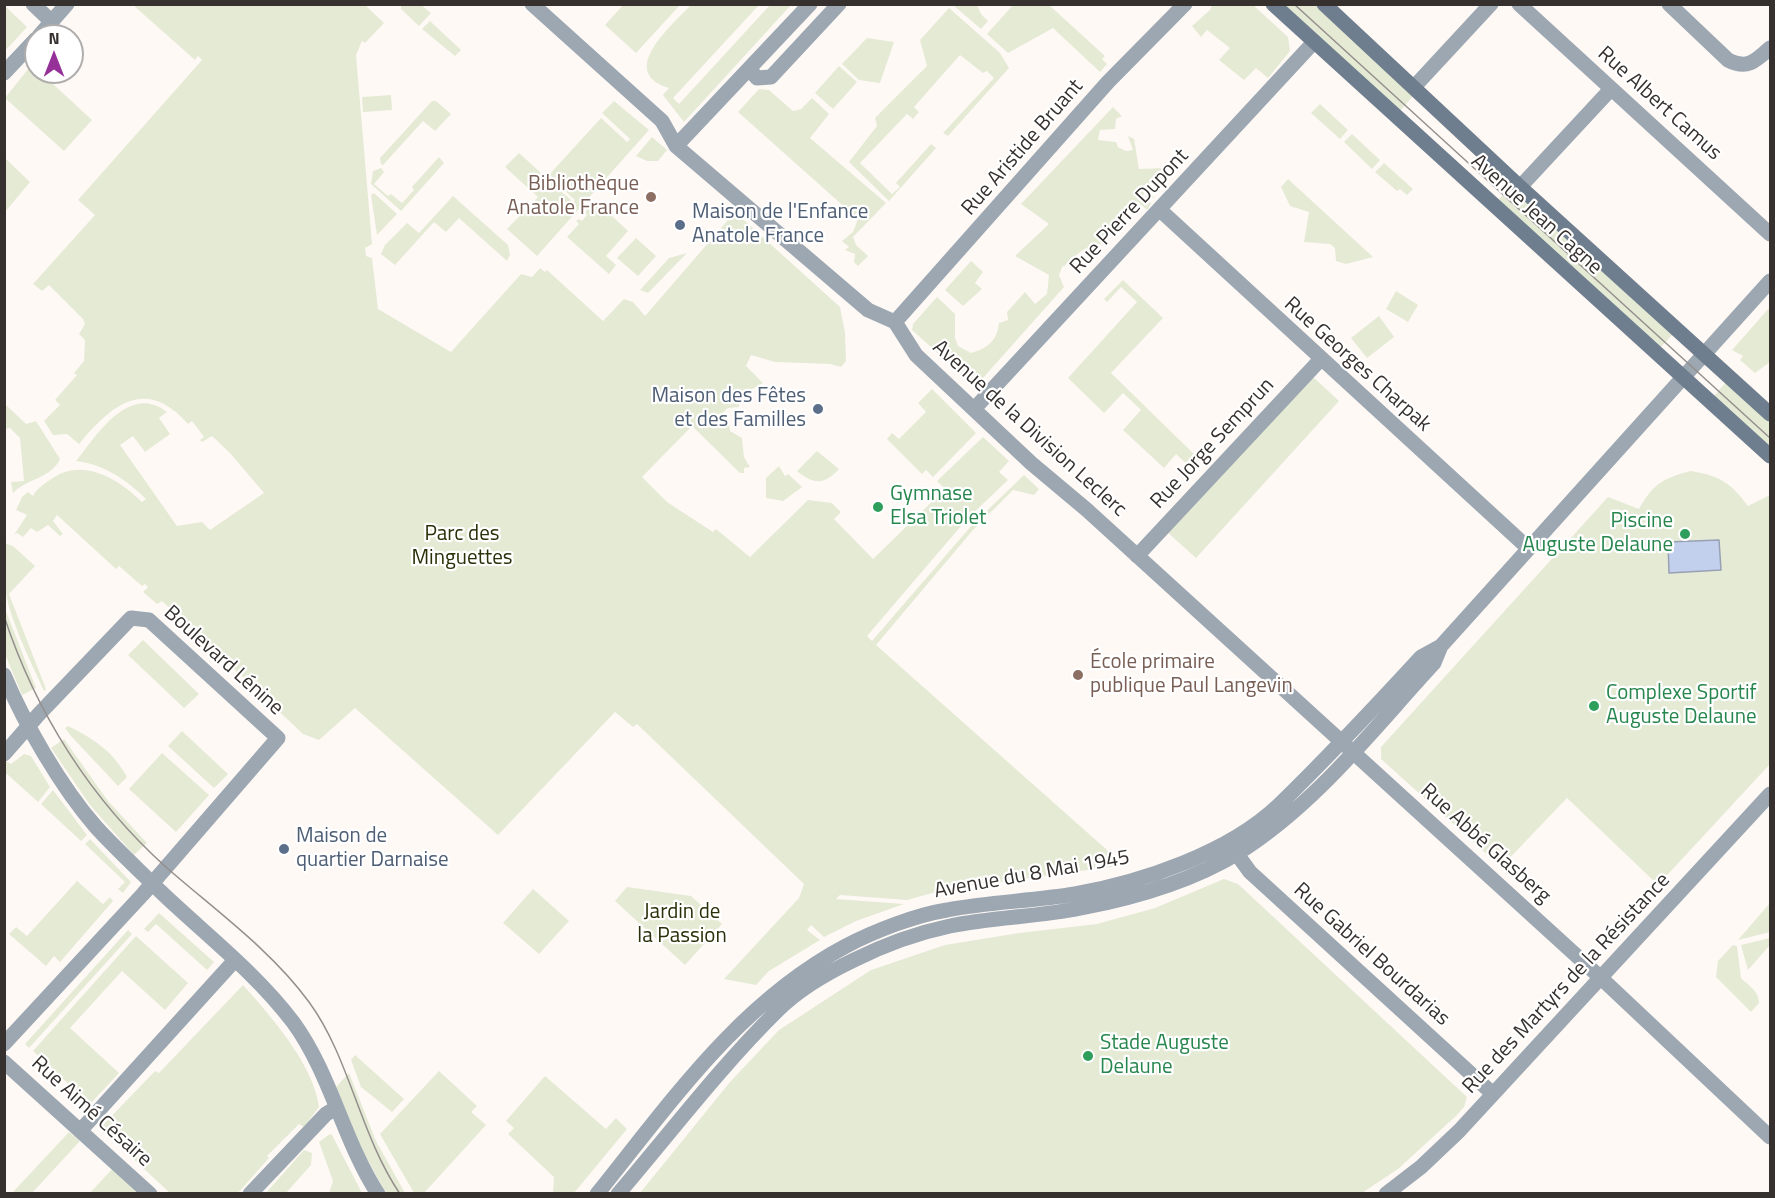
<!DOCTYPE html>
<meta charset="utf-8">
<style>
body{margin:0}
#map{position:relative;width:1775px;height:1198px;overflow:hidden;background:#fff9f6;font-family:"Titillium Web",sans-serif}
canvas{display:block}
.frame{position:absolute;inset:0;border:6px solid #36312f;pointer-events:none}
.north{position:absolute;left:24px;top:24px;width:60px;height:60px;box-sizing:border-box;background:#fff;border:2px solid #afadac;border-radius:50%;rotate:0deg;font-size:16px;font-weight:700;line-height:24px;text-align:center;color:#36312f}
.north::after{content:'';display:block;margin:auto;width:21px;height:27px;background:#953198;clip-path:polygon(50% 0,100% 100%,50% 72%,0 100%)}
</style>
<div id="map">
<canvas width="1775" height="1198"></canvas>
<div class="frame"></div>
<div class="north">N</div>
</div>
<script>
const c = document.querySelector('canvas').getContext('2d');
c.lineJoin = 'round';
function paint(path, color) { c.fillStyle = color; c.fill(path, 'evenodd'); }
function trace(path, color, width, dash) { c.strokeStyle = color; c.lineWidth = width; c.lineCap = dash ? 'butt' : 'round'; c.setLineDash(dash || []); c.stroke(path); }
function label(font, color, halo, rows, align = 'center') {
  c.font = font + ' "Titillium Web",sans-serif'; c.lineWidth = 4.5; c.setLineDash([]); c.textBaseline = 'middle'; c.strokeStyle = halo; c.fillStyle = color; for (const [text, x, y, turn = 0] of rows) {
    c.save(); c.translate(x, y); c.rotate((+turn || 0) * Math.PI / 180); c.textAlign = isNaN(turn) ? turn : align; if (halo) c.strokeText(text, 0, 0); c.fillText(text, 0, 0); c.restore();
  }
}
const green = new Path2D(`
 M624,4H680V5L636,53L605,25Z
 M133,5H365L384,23L365,43L362,41L356,55L372,244L365,248L366,256L372,258L378,309L451,352L521,274L532,277L540,268L545,272L547,270L603,321L624,299L633,302L645,316L735,212L840,307L845,333L846,361L841,367L831,364L775,362L751,355L746,366L763,383L747,392L739,401V407L728,408L720,415L729,423L730,431L742,438L744,457L750,467L744,468V473H740L692,426L642,477L667,502L713,532L716,529L750,557L808,500L832,503L841,512L834,519L873,559L945,489L937,481L983,437L1009,461L999,472L1008,480L967,519L867,636L872,641L972,525L1024,475L1039,489L1034,495L1013,490L973,530L876,645L1124,865L943,890L907,900L840,895L836,899L904,904L856,921L824,937L811,925L807,930L820,940L769,971L756,985L724,979L799,898L804,884L637,724L633,727L615,712L498,835L355,708L319,740L303,734L162,601L157,604L143,592L148,587L145,584L142,586L119,566L116,569L57,515L53,521L63,534L60,536L48,525L37,532L31,528L23,537L17,533L14,535L27,515L16,510L22,497L28,492L33,496C36,489 44,484 50,480C81,456 118,478 142,502L146,499C127,480 103,464 76,461C96,436 129,382 167,412L159,418L170,434L145,452L133,436L120,445L177,526L202,522L210,530L264,493L230,453L212,436L202,442L200,440L204,437L192,421L188,424C146,376 112,404 79,444L67,434L53,435L44,421L60,405L55,400L77,375L74,373L84,361L85,340L79,334L85,324L83,319L49,285L42,291L33,284L95,215L78,200L202,60L198,56L195,60Z
 M401,5H421L431,13L419,26L401,9Z
 M691,5H759L673,98L679,104L770,5H791L684,122L663,95L669,88C616,72 673,24 691,5Z
 M953,5H977L981,14L988,21L981,29Z
 M1013,5H1049L1105,56L1102,59L1107,64L1100,72L1053,28L1008,53L987,34Z
 M1212,5H1253L1288,37L1290,51L1268,78L1256,68L1244,80L1219,60L1230,48L1207,30L1201,37L1192,26L1210,10Z
 M1283,5H1316L1414,95L1400,111Z
 M5,6L27,27L5,51H4Z
 M949,8L1000,53L1009,68L948,136L943,133L994,78L987,71L983,73L960,55L914,107L919,112L913,119L907,114L860,163L892,194L900,187L896,183L931,144L936,148L889,201L849,162L877,126L875,118L927,66L920,40Z
 M430,21L461,50L455,56L422,29Z
 M867,38L894,42L880,83L859,80L842,64Z
 M32,64L36,72H40L92,120L64,151L5,98Z
 M839,66L857,82L833,109L815,93Z
 M759,89L769,90L793,111L801,109L812,98L829,114L810,138L886,203L853,237L856,245L868,256L858,266L854,262L855,254L845,250L849,247L842,241L853,232L858,219L738,112Z
 M391,95L392,110L363,112L362,97Z
 M432,101H436L451,114L435,131L423,121L383,165L381,164L380,158Z
 M614,101L649,130L537,256L507,229L538,197L505,167L519,153L573,202L575,200L548,176L601,118L627,142L630,139L602,113Z
 M1320,104L1348,130L1340,139L1311,113Z
 M1113,107L1122,116L1116,119L1115,129L1100,130L1098,140L1116,142L1118,147L1126,151L1133,150L1128,136L1134,139L1139,169L1165,168L1144,190L1143,199L1150,193L1155,198L1150,197L1147,200L1151,204L1147,210L1138,202L1093,252L1087,248C1077,252 1072,262 1062,267L1059,275L1064,287L975,387L912,330L913,324L937,297L955,314V338L958,346L971,353C988,348 997,341 999,323L1008,320L1007,312L1025,292L1035,304L1047,294L1049,275L1015,256L1049,224L1021,204Z
 M1352,134L1380,160L1372,169L1344,142Z
 M652,137L667,150L658,161H647L636,156Z
 M439,157L444,163L401,211L371,184L373,171L381,168L384,172L374,184L388,196L391,194L402,203L414,190L412,187Z
 M5,158L30,182L5,212H4Z
 M1384,163L1413,189L1407,195L1400,189L1397,191L1375,172Z
 M1288,179L1373,257L1346,264L1336,261L1335,248L1330,244L1304,242L1309,212L1290,206L1281,187Z
 M1513,184L1675,332L1660,348L1498,200Z
 M374,193L397,214L377,235L371,195Z
 M453,196L508,245L510,255L507,261L459,218L446,232L434,222L395,265L381,254L385,245L407,223L419,233Z
 M598,203L628,231L606,256L616,265L609,274L567,237L579,224L576,221L579,219L582,221L587,215L585,212L589,207L592,210Z
 M636,238L656,256L638,276L617,258Z
 M687,253L648,293L640,290L669,258Z
 M971,261L983,272L975,283L982,289L963,306L945,290Z
 M1123,280L1163,318L1111,373L1199,459L1192,469L1176,454L1164,468L1123,430L1141,410L1123,393L1104,413L1068,378L1137,302L1121,287L1107,302L1104,299Z
 M1396,291L1418,305L1408,322L1386,309Z
 M1770,307V362L1755,373L1740,360L1743,356L1732,350Z
 M1379,316L1394,337L1367,358L1351,338Z
 M1311,375L1339,401L1196,558L1167,532Z
 M1728,380L1770,419V450L1713,397Z
 M932,389L976,433L933,477L926,470L922,474L887,439L892,433L899,439L926,412L918,403Z
 M5,404L26,424L36,421L60,459C52,478 26,479 13,493L11,482L24,481L20,438L10,428L5,429Z
 M817,451L839,469C824,485 814,485 797,471Z
 M779,466L785,476L788,474L802,487L783,501L766,498V478Z
 M1691,471C1720,476 1730,482 1748,506L1770,495V764L1658,885L1567,798L1501,867L1381,759V747L1608,497L1639,509C1653,484 1663,478 1691,471Z
 M5,543L13,546L35,566L9,594L46,689L44,691C29,657 8,618 4,581C3,568 4,555 5,543Z
 M4,606L36,688L22,695L5,654Z
 M143,640L199,694L184,708L128,655Z
 M68,726C94,739 113,751 127,777L118,786L71,736L65,728Z
 M182,731L228,774L214,788L168,746Z
 M64,739L108,801L147,843L134,855L90,805L51,748Z
 M162,753L209,795L176,832L129,789Z
 M24,754L31,756L50,787L38,802L7,774L5,776L4,763L6,761L11,764Z
 M53,790L87,835L81,841L41,804Z
 M90,839L131,882L123,893L118,889L125,882L85,844Z
 M1224,879L1238,884L1467,1097L1464,1107L1457,1115L1398,1169L1362,1193H640L730,1082L779,1030L871,970L945,945L1019,933L1097,924L1155,908Z
 M77,881L103,904L110,897L113,901L60,962L54,956L46,966L9,934L16,927L27,936Z
 M627,887L691,896L722,924L685,965L615,901Z
 M533,889L569,921L539,954L503,923Z
 M1770,903V932L1738,940Z
 M159,913L214,962L207,970L156,924L148,932L144,929Z
 M128,930L132,934L29,1048L25,1044Z
 M136,936L188,983L165,1010L122,971L70,1028L119,1073L90,1104L33,1051Z
 M1770,938V945L1748,970L1741,945Z
 M1733,945L1737,946L1741,978C1749,986 1759,991 1759,1003L1751,1012L1716,977L1718,961Z
 M243,985C270,1015 314,1065 319,1107L304,1127L299,1124L267,1156L269,1158L238,1193H170L100,1128L155,1071L159,1073Z
 M355,1055L404,1099L392,1112L361,1087L351,1060Z
 M439,1071L477,1106L471,1112L486,1125L424,1193H414L380,1134Z
 M349,1073L376,1141L405,1193H386L361,1148L336,1087Z
 M545,1076L606,1129L616,1118L627,1129L574,1193H553L554,1177L508,1134L514,1128L506,1121Z
 M69,1132L80,1141L32,1193H12Z
 M330,1134L332,1135L362,1193H329L333,1181L319,1142Z
 M304,1150L312,1153L311,1165L286,1193L265,1194Z
 M114,1167L139,1192L89,1194Z`);
const water = new Path2D(`
 M1719,540L1721,570L1669,573L1668,542Z`);
const street = new Path2D(`
 M33,4L52,22
 M532,4L662,121L676,146L868,310L895,322L916,355L1031,463L1087,510L1601,978L1770,1137
 M1519,4L1770,234
 M1669,4L1728,60C1747,70 1756,61 1770,48
 M39,36L67,4
 M750,70L757,78L771,77L839,4
 M4,73L36,39
 M1414,87L1491,4
 M676,146L810,4
 M1520,187L1611,89
 M1160,210L1528,548
 M895,322L1108,82L1185,4
 M975,408L1314,42
 M1137,556L1320,360
 M4,675C24,723 61,787 96,827C116,849 139,870 160,891C205,934 255,972 293,1022C331,1074 343,1140 378,1194
 M4,754L39,714L131,618L149,620L278,738L143,894L4,1044
 M1231,846L1250,872L1493,1094
 M4,1062L150,1194
 M80,1131L235,960
 M250,1194L326,1114L336,1108
 M597,1194C671,1102 740,1002 846,946C874,931 916,915 947,910C989,902 1033,901 1075,894C1142,882 1229,853 1279,805C1328,757 1375,707 1421,657L1441,646
 M618,1194C671,1132 721,1066 778,1010C798,990 829,972 854,960C884,945 917,933 950,926C993,917 1038,917 1081,908C1133,898 1192,881 1238,853C1315,805 1373,729 1434,663L1441,646L1770,281
 M1386,1194L1421,1167L1459,1131L1770,794`);
const secondary = new Path2D(`
 M1273,4L1770,456
 M1324,4L1520,187L1770,414`);
const tram = new Path2D(`
 M1294,4L1770,438
 M4,616C36,713 91,800 167,868C215,910 271,950 309,1002C350,1058 359,1133 400,1194`);
const markers = [
 [651,197,6,"#8d6e63"],
 [680,225,6,"#5c6f8a"],
 [818,409,6,"#5c6f8a"],
 [878,507,6,"#2e9e5b"],
 [1685,534,6,"#2e9e5b"],
 [1078,675,6,"#8d6e63"],
 [1594,706,6,"#2e9e5b"],
 [284,849,6,"#5c6f8a"],
 [1088,1056,6,"#2e9e5b"]
];
const streetNames = [
 ["Rue Albert Camus",1659,104,42],
 ["Rue Aristide Bruant",1023,148,-49],
 ["Rue Pierre Dupont",1130,212,-47],
 ["Avenue Jean Cagne",1536,215,42],
 ["Rue Georges Charpak",1357,365,42],
 ["Avenue de la Division Leclerc",1029,429,42],
 ["Rue Jorge Semprun",1213,444,-47],
 ["Boulevard Lénine",223,661,42],
 ["Rue Abbé Glasberg",1485,844,42],
 ["Avenue du 8 Mai 1945",1032,875,-10],
 ["Rue Gabriel Bourdarias",1371,955,42],
 ["Rue des Martyrs de la Résistance",1567,984,-47],
 ["Rue Aimé Césaire",91,1112,42]
];
const educationNames = [
 ["Bibliothèque",639,185],
 ["Anatole France",639,209],
 ["École primaire",1090,663,"left"],
 ["publique Paul Langevin",1090,687,"left"]
];
const serviceNames = [
 ["Maison de l'Enfance",692,213],
 ["Anatole France",692,237],
 ["Maison des Fêtes",806,397,"right"],
 ["et des Familles",806,421,"right"],
 ["Maison de",296,837],
 ["quartier Darnaise",296,861]
];
const leisureNames = [
 ["Gymnase",890,495],
 ["Elsa Triolet",890,519],
 ["Piscine",1673,522,"right"],
 ["Auguste Delaune",1673,546,"right"],
 ["Complexe Sportif",1606,694],
 ["Auguste Delaune",1606,718],
 ["Stade Auguste",1100,1044],
 ["Delaune",1100,1068]
];
const parkNames = [
 ["Parc des",462,535],
 ["Minguettes",462,559],
 ["Jardin de",682,913],
 ["la Passion",682,937]
];
paint(green, '#e5ead4');
paint(water, '#c2d0ed');
trace(water, '#98a0b4', 1.5);
trace(street, '#9ca7b1', 15);
trace(secondary, '#6f7e8e', 15);
trace(tram, '#958f8d', 1.5);
for (const [x, y, r, color] of markers) { const dot = new Path2D(); dot.arc(x, y, r, 0, 2 * Math.PI); c.fillStyle = color; c.fill(dot); trace(dot, '#fff', 2); }
label('21px', '#36312f', '#fff', streetNames);
label('21px', '#785e54', '#fff', educationNames, 'right');
label('21px', '#4e5e75', '#fff', serviceNames, 'left');
label('21px', '#27864d', '#fff', leisureNames, 'left');
label('21px', '#2b3009', '#fff', parkNames);
</script>
